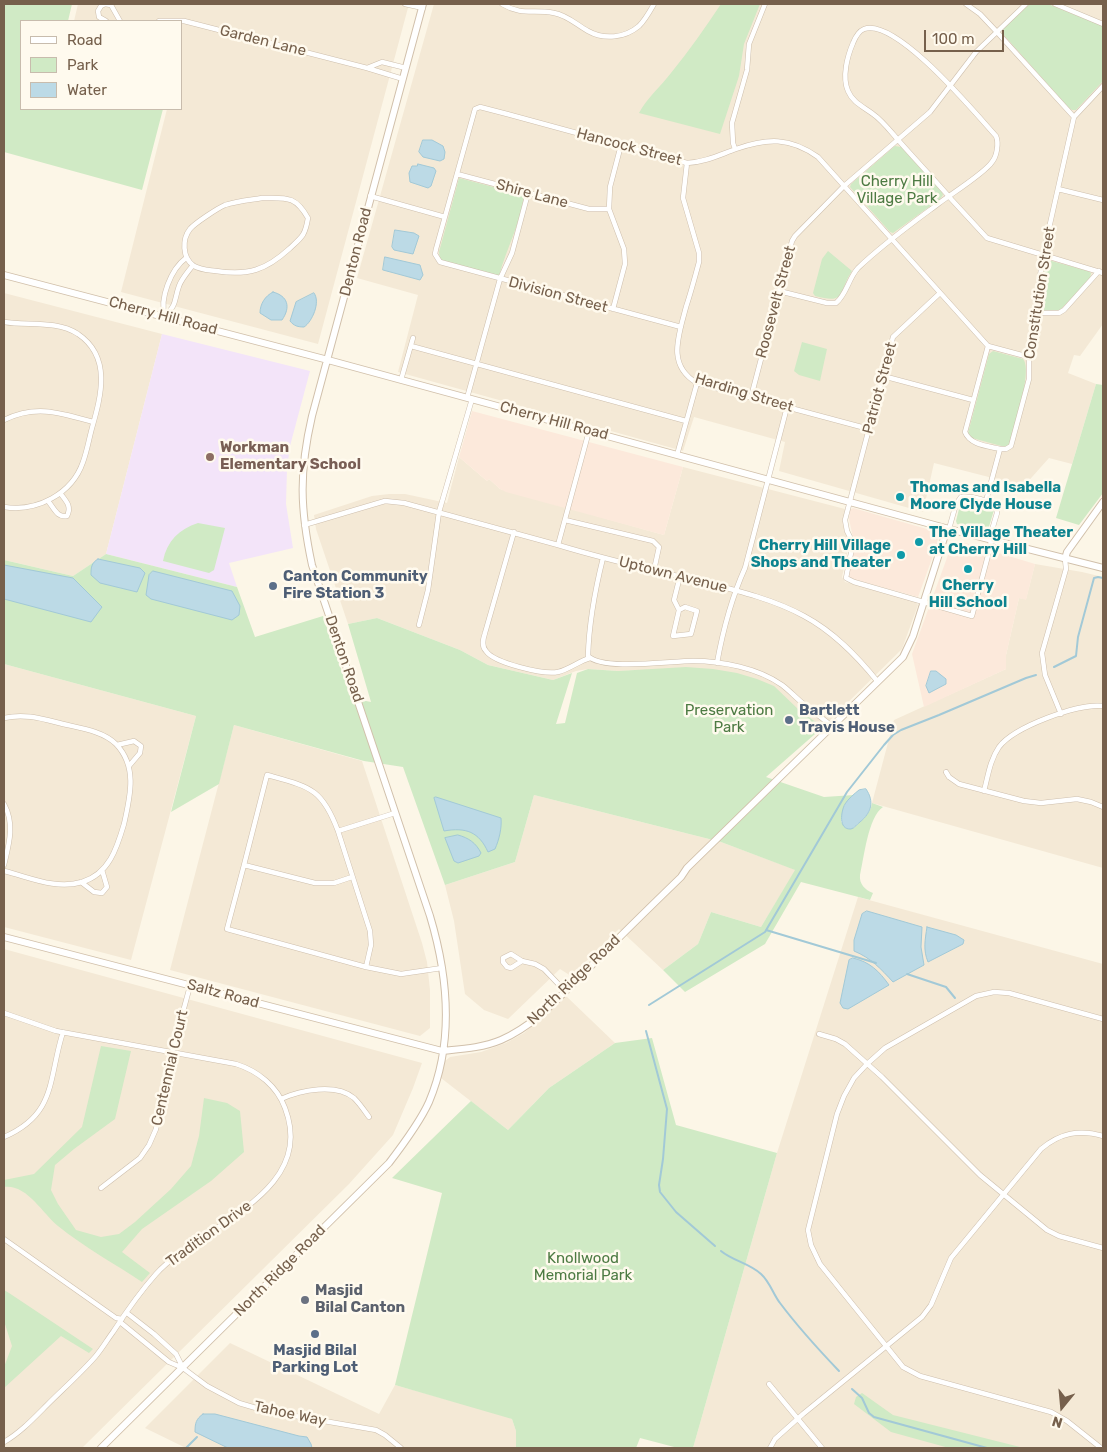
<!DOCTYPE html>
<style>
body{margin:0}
#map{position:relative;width:1107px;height:1452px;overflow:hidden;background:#fcf6e7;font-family:Rubik,sans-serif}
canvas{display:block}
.frame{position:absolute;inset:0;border:5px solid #76604c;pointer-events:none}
.legend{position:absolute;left:20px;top:20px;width:162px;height:90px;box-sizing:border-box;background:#fffaee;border:1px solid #c8bcad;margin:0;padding:6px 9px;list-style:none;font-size:15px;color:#76604c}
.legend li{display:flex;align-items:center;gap:10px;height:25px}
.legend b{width:25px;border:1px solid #c8bcad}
.north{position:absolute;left:1037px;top:1382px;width:50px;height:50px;-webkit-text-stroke:4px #fffaee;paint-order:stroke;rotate:197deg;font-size:14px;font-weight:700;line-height:20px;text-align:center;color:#76604c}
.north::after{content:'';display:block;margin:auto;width:18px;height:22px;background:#76604c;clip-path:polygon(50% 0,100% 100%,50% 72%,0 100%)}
.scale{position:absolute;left:924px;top:30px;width:80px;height:22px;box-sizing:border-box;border:2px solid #76604c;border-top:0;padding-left:6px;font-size:15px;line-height:18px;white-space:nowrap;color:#76604c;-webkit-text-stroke:4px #fffaee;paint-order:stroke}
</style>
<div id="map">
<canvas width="1107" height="1452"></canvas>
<div class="frame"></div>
<ul class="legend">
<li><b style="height:6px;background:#fff"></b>Road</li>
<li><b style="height:14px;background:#d0eac5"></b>Park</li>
<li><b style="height:14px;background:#bcdae6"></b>Water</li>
</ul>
<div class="north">N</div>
<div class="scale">100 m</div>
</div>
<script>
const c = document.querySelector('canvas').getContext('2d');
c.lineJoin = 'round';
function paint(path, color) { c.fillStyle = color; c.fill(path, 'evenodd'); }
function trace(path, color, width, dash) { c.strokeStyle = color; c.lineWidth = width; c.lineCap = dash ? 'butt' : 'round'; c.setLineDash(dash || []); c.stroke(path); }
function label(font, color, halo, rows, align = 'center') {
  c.font = font + ' Rubik,sans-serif'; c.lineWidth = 5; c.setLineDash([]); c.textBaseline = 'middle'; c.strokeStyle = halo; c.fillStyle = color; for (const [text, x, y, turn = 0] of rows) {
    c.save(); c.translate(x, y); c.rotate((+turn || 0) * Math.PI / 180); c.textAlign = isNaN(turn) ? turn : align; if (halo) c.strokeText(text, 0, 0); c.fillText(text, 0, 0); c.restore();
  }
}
const residential = new Path2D(`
 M78,4H409L318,344L121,292L167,109H181V21H74Z
 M434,4H1103V324L1080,356L1074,355L1068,373L1096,384L1072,464L1049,458L1024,486L934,463L923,512L779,471L785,442L694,417L683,451L398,372L418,295L357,278Z
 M4,293L162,334L106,554L73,576L4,560Z
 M459,457L487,481L489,479L500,489L664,535L683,467L845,509L843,524L849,544L842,577L845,582L884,591L916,602L918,605L902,649L823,727L799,710L699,668L618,671L588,669L576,671L553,680L488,665L460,650L377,618L348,624L316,529L314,515L372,496L389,494H405L447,503Z
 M1035,564L1082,572L1103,577V868L872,803L894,720L1006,669V655L1019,598L1026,599Z
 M4,664L196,716L131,960L4,927Z
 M234,725L362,761L422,943L427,962L430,990V1028L420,1036L170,970Z
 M534,795L721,842L796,870L761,927L711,912L698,944L663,970L619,929L571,976L560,969L508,1019L484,1010L465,994L454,921L445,885L515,862Z
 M858,897L1103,964V1448H693L777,1153Z
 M4,949L422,1063L413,1088L393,1135L349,1184L82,1448H4Z
 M565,995L615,1043L549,1088L508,1130L441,1078L444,1062L450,1057L481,1052L506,1043L524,1033Z
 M230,1343L379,1414L395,1385L506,1416L512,1419L516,1431V1448H186L145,1428Z`);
const commercial = new Path2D(`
 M472,411L683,467L664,535L506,492L500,489L489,479L487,481L459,457Z
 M853,508L934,531L938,536L937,545L918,597L849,578L848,575L855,547L849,519L850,510Z
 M959,541L1035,564L1026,600L1019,598L1006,655V669L924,707L912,654L952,544Z`);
const education = new Path2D(`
 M162,334L310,371L290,446L287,469L286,504L293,548L229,563L237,587L106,554Z`);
const green = new Path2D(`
 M4,4H72L68,21H21V109H163L142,190L4,152Z
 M721,4H760L744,44L739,76L720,134L639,113C647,98 661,86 671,73C689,51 705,28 721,4Z
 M1030,4H1048L1103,26V81L1076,110H1072L1069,108L1002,33L1003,28Z
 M895,146L901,147L942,192L943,195L940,199L893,233L890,232L850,187L851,184Z
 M459,178L524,195C521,223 506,249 499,276L440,260L439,252Z
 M828,251L852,271C838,291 848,305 815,296L813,293L822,259Z
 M1048,260L1088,271L1091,273L1090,279L1060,310L1042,311L1039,306L1045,265Z
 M802,342L827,349L820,381L799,375L794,371Z
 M993,351L1023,359C1033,370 1014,428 1010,444L1005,447L972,438L968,433L989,354Z
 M1096,384L1103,385V493L1079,525L1056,518Z
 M966,499L992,506L994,510L988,530L983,532L957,524L956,521L961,501Z
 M198,523L225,528L214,570L209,573L163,561C167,541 179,529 198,523Z
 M106,554L237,587L255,637L323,616L351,698L371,702L348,624L377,618L460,650L488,665L553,680L572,673L556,724L565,723L577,673L588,669L618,671L686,667L713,669L737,673L757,679L774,686L799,710L823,727L766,777L824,797L854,795L845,804L841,822L854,828C863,819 870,815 872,803L883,807C868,817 864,858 860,875C859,884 865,890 873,893L870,900L801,882L765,944L685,992L663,970L698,944L711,912L761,927L795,870L721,842L534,795L515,862L445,885L403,767L364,761L234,725L219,784L171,812L196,716L4,664V560L73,576Z
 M652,1038L676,1125L777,1153L693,1448H678L640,1438L636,1448H516V1431L512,1419L395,1385L442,1193L392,1178L471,1101L508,1130L549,1088L615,1043Z
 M101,1046L131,1051L115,1119L74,1149L55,1165L51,1190L58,1204L76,1230L101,1237L119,1234L135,1222L171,1189L191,1166L199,1136L204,1098L227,1103L240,1111L244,1152L211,1181L142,1229L122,1252L150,1273L142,1282C115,1264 84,1247 58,1226C42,1213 27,1184 4,1187V1180L34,1174L82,1127Z
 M4,1290L9,1293L93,1349L89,1353L61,1336L4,1388V1367L12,1346L4,1321Z
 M862,1393L893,1415L1024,1448H949L891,1432L854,1404L856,1397Z`);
const water = new Path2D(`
 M423,140H432L443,146L445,152L444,159L440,161L423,157L419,152Z
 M418,164L434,168L436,171L431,186L428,188L410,182L409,173L412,166H417Z
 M395,230L414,233L419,236L413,254L394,250L392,247Z
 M385,257L420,265L423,275L420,280L383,270Z
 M273,292C288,296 291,307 282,320H271L260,313C260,304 265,296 273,292Z
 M314,293C321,302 312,322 304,327C298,327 294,326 290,321L296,302Z
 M98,559L140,568L145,573L137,592L100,583L91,575C91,568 91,563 98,559Z
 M4,565L73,578L102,607L91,622L4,599Z
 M153,571L232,591L240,606L239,615L232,620L151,599L146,595L149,575Z
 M931,671H936L946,679V684L929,693L926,686Z
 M866,789C875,802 871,813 860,822C857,824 855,828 851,829C838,830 841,811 845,804C848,799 854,794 859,790Z
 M436,797L501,818C502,828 499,840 495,849L488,852C479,832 466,827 444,831L434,798Z
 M458,835C469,838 476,843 481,853L479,856L458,863L454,861L445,838Z
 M867,911L922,927L921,947L924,965L893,982C881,969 871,958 854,951V940L862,914Z
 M927,927L956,935L964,940L963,944L928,962C923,950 925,940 927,927Z
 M853,958C870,962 879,971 889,985L848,1009L843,1008L840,1003L849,960Z
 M203,1414H215L299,1436L307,1437L311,1444L312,1448H228L195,1432C195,1423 196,1419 203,1414Z`);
const stream = new Path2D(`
 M1054,667L1076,656L1078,637L1094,578L1098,577L1103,578
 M766,930L876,963
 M907,974L946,987L955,998
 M649,1005L765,932L847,792L884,745L893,735L901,730L939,715L1026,678L1036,675
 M646,1031L667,1109L663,1159L659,1185L660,1192L676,1212L715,1246
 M721,1251C733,1261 749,1263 761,1274C770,1282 773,1294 780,1303C798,1327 818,1349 839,1371
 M852,1389L862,1398L869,1413L874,1417L987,1448
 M186,1448L197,1437`);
const street = new Path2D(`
 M405,4L423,8
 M502,4C522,16 533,9 554,13C567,15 577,25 588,31C604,40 625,38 639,26C645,20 650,11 654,4
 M966,4L980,14L996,31L1074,117
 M1055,4L1103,24
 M106,21L99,17L98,11L101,6L105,4L111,5L120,21
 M159,21H184L367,68L403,79
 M367,68L382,62L406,68
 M735,149L733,143L732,123L747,70L749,44L765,4
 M687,163L683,198L699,253V262C695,277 691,292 686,307C679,335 666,365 697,383L869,429
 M457,174L589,209H609
 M1058,189L1103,200
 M370,196L445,217
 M262,198C286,198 295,195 308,218C305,236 302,237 289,249C266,270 248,276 216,271C209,270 201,270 194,266C182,258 182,239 190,229C195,223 218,208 225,205C237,201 250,200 262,198Z
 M186,258C171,269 159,299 165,316C177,305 174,300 179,286C182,278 188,272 193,265
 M779,291L827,303H836C847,294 848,279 858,268C883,244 911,224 938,204C951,194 985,173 992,162C997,156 999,143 996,136C976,114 896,17 864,29C859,31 855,38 853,43C847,57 842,77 848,91C853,103 864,107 873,114C883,121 891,132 899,141C914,158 930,175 945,192L952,200L987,238L1103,273
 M940,293L893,337L845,520L847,531L853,543L846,578L854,582L972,616L990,548L992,530L997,513L996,506C986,500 973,496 961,497L956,504L949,529
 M613,309L625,264L624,249L609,209L610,187L621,145
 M1036,313H1059L1064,310L1099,271
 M4,322C28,326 56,320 78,334C112,357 101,396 92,428C89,439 87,451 83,462C72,494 37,512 4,507
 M681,327L440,262L435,254L436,249L475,109L480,107L507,114L687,163C705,162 719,155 736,149C767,138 790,137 818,157L988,346L1029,357
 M411,346L686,421
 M988,346L965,432C970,445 988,446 1000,449
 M883,376L973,400
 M401,380L413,338
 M751,397L792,241L795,236L844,186L930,112L976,52L1026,4
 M467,398L500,279L512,253L528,193
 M4,420C36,404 61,413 93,422
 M589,431L558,545C607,560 657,571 707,583C739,591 775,600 804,616C834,632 857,656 878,682
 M677,455L697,383
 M48,501C54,508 57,518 67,516C72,506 66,501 60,493
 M986,501L1000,449H1006L1011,446L1029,379V357L1043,255L1074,117L1103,86
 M565,520L653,541L659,547L654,570
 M304,525L385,501L404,503L558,545
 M514,532L485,633C483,639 481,646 486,651C494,663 544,675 558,672C570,669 579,661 590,658
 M603,558C595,590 589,622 588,656C603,671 670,661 693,661C722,661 758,668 782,685C790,691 797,699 805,705C814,712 823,719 832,726
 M679,610L685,607L697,611L691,634L673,636L679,610L674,600L680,576
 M419,625L428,590L439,512L472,399
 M717,663C723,630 731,599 745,568L787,407
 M1061,714L1045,675L1042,653L1066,569L1065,559
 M4,718C25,713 43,719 63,724C80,728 103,731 116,744C138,767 130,797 124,824C117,848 109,874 82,882C56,890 29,877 4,871
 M117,745L134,741L141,746L140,753L129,766
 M946,772L949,777L959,784L1024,801L1041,803L1077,799L1091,802L1103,807
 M984,791C988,776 990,760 999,747C1014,727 1078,703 1103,706
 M4,804C15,824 9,844 4,865
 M395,813L338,831L370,931L371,945L366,967L401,974L442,968
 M244,865L267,775C310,787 322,788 338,831
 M352,877L334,883H315L244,865L227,929L366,967
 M81,882L94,892L102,893L107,887L102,870
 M522,961L511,968L507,967L503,962V958L511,954L522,961L535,964L544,969L565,991
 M4,1013L56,1031L236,1064C258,1071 277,1086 285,1108C318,1194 199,1226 156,1274C140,1292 126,1312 113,1332C107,1340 102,1349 95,1357C80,1374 63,1389 47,1405C34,1418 20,1433 4,1442
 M819,1034L836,1039L845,1044L882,1077L980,1175L1047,1230L1059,1236L1103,1248
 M281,1099C301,1090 336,1083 354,1098C360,1104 364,1110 369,1117
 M4,1137C57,1114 48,1079 63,1032
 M101,1188L140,1158L149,1145L156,1129L172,1052L190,986
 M4,1239L116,1318L122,1319
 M127,1313L154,1334L176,1354L183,1368
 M120,1322L169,1362L183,1368L207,1386L239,1403L266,1411L376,1430L385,1435L401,1448
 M769,1384L822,1448
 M770,1448L775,1439L803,1414L922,1317L931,1305L951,1258L1041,1149C1060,1133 1079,1129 1103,1136
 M1101,1448L1067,1421L1051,1412L920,1376L903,1367L820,1264L811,1245L808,1230L837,1114L844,1096L854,1078L867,1064L885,1048L976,996L994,992L1009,993L1103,1019`);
const secondary = new Path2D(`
 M4,275L328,360L949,529L1103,568
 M1065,559L1067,552L1103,502
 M4,937L442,1051C462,1049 482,1048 501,1040C536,1025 562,994 589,968C619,937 650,907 681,877L687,868L903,657L913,636L944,538L949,529
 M101,1448L389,1163C402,1146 420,1122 429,1102C454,1043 448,976 430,916L312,565C300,509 299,472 312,416L423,4`);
const markers = [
 [210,457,5,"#8d6e63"],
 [900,497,5,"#0f9aa8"],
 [919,542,5,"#0f9aa8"],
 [901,555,5,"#0f9aa8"],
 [968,569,5,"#0f9aa8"],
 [273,586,5,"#5c6f8a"],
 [789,720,5,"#5c6f8a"],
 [305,1300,5,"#6b7280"],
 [315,1334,5,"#5c6f8a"]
];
const streetNames = [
 ["Garden Lane",263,41,14],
 ["Hancock Street",629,147,15],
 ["Shire Lane",532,194,15],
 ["Denton Road",356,252,-76],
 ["Constitution Street",1040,293,-81],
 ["Division Street",558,295,15],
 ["Roosevelt Street",776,302,-75],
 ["Cherry Hill Road",163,316,15],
 ["Patriot Street",880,388,-75],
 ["Harding Street",744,393,17],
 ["Cherry Hill Road",554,421,15],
 ["Uptown Avenue",673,575,14],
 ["Denton Road",344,659,71],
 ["North Ridge Road",574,980,-44],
 ["Saltz Road",223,994,15],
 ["Centennial Court",170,1068,-77],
 ["Tradition Drive",209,1234,-36],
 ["North Ridge Road",280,1271,-45],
 ["Tahoe Way",290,1414,12]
];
const parkNames = [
 ["Cherry Hill",897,182],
 ["Village Park",897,199],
 ["Preservation",729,711],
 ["Park",729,728],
 ["Knollwood",583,1259],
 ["Memorial Park",583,1276]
];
const educationNames = [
 ["Workman",220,448],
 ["Elementary School",220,465]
];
const cultureNames = [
 ["Thomas and Isabella",910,488],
 ["Moore Clyde House",910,505],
 ["The Village Theater",929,533],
 ["at Cherry Hill",929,550],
 ["Cherry Hill Village",891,546,"right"],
 ["Shops and Theater",891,563,"right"],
 ["Cherry",968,586,"center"],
 ["Hill School",968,603,"center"]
];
const serviceNames = [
 ["Canton Community",283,577],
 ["Fire Station 3",283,594],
 ["Bartlett",799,711],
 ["Travis House",799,728],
 ["Masjid Bilal",315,1351,"center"],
 ["Parking Lot",315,1368,"center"]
];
const worshipNames = [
 ["Masjid",315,1291],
 ["Bilal Canton",315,1308]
];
paint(residential, '#f4e9d6');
paint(commercial, '#fce9db');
paint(education, '#f3e4f9');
paint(green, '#d0eac5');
paint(water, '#bcdae6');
trace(water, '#a2c9d7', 1);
trace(stream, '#a2c9d7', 2);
trace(street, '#cebfad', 5.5);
trace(secondary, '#d1c0ab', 8);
trace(street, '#fff', 4.5);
trace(secondary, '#fff', 6);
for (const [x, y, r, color] of markers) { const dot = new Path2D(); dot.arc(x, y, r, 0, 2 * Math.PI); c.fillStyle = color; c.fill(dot); trace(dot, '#fffaee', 2); }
label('15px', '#76604c', '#fffaee', streetNames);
label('15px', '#4d7b43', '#fffaee', parkNames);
label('bold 15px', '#785e54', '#fffaee', educationNames, 'left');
label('bold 15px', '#0d838f', '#fffaee', cultureNames, 'left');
label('bold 15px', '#4e5e75', '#fffaee', serviceNames, 'left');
label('bold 15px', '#5b616d', '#fffaee', worshipNames, 'left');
</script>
